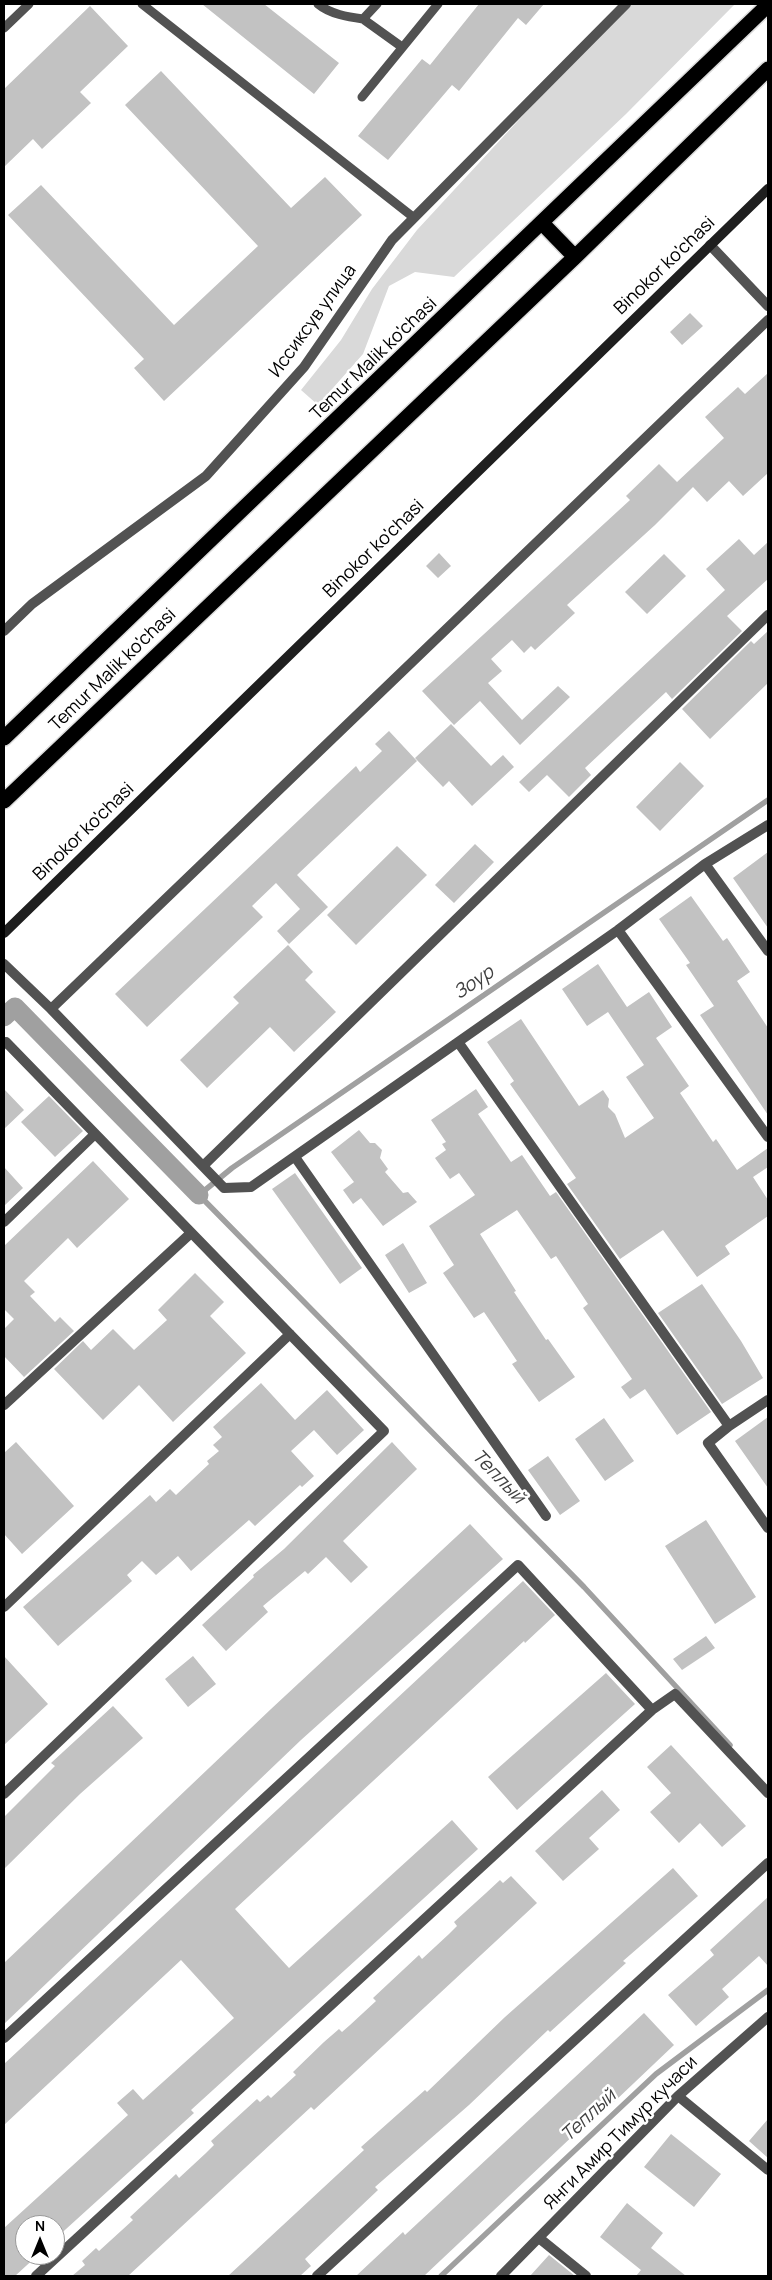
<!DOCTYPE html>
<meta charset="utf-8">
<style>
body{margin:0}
#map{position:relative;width:772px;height:2280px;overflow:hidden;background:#fff;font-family:Manrope,sans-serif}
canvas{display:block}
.frame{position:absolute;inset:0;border:5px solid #000;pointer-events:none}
.north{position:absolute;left:15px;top:2215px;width:50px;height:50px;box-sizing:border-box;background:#fff;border:1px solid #999;border-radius:50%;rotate:0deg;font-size:14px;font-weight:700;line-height:20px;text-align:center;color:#000}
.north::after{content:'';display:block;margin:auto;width:18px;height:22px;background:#000;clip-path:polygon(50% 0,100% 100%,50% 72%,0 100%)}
</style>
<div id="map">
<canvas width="772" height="2280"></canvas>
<div class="frame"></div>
<div class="north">N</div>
</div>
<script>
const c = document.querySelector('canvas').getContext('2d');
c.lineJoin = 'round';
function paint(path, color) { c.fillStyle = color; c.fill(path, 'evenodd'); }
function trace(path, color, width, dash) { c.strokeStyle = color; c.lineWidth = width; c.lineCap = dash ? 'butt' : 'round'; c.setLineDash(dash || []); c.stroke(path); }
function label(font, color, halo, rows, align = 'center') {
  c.font = font + ' Manrope,sans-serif'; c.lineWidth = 5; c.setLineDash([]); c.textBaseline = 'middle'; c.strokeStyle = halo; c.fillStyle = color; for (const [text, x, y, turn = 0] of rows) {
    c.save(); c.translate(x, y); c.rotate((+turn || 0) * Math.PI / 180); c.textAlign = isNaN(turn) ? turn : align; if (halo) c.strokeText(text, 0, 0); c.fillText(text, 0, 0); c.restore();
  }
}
const green = new Path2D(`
 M626,4H735L626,114L454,277L415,272L389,286L363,354L318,405L301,390L341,340L372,289L417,230Z`);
const stream = new Path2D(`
 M730,1745L584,1587L199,1195L232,1168L768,800
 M441,2276L656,2074L768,1990`);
const canal = new Path2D(`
 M4,1017L15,1007L199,1195`);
const building = new Path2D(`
 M202,4H264L339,63L314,94Z
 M479,4H544L526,25L518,18L459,91L452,85L388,160L358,136L422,59L430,65Z
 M90,6L128,46L80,92L91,103L42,149L33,139L4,167V89Z
 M161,71L291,208L325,177L362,215L164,401L134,368L144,359L8,215L41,185L174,325L258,246L125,105Z
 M690,313L703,326L682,345L670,332Z
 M768,373V473L743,496L729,481L707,502L693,487L655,525L567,605L575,613L535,650L531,646L524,653L512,640L491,659L502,671L488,683L522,720L558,686L570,697L520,745L480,701L454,725L422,691L630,500L626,496L659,464L677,482L724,438L705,417L738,387L745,394Z
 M739,539L754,555L768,542V579L727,616L742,631L672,699L666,692L585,768L591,775L569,797L547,775L529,792L519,782L725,590L706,569Z
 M439,553L451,566L438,578L426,566Z
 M664,554L686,576L647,614L625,592Z
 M768,631V683L710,739L682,709L751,641L754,644Z
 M451,724L491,766L503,755L514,767L472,806L449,781L443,787L415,758Z
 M389,731L417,761L297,875L328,907L289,944L277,931L300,909L276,883L252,906L263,917L147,1027L115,994L356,766L360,772L382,751L375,744Z
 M680,762L704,786L660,831L636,807Z
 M475,844L494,862L454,903L435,885Z
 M397,846L427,875L356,945L327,915Z
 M768,852V928L733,878Z
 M691,896L723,941L727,938L750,972L737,981L768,1028V1115L700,1015L714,1006L686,965L690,963L659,919Z
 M288,945L313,972L305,980L336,1012L294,1052L270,1027L207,1088L180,1060L239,1003L233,997Z
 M598,964L627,1007L649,992L672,1027L656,1038L689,1086L680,1093L713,1142L716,1139L737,1170L768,1148V1167L753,1177L768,1200V1216L725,1246L730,1254L697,1277L663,1230L620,1259L567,1184L576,1178L510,1084L514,1081L487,1042L521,1019L579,1106L603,1090L609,1099L608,1107L615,1114L625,1138L654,1118L626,1077L644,1065L608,1012L587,1026L562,989Z
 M4,1089L24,1110L4,1129Z
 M476,1089L488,1107L478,1114L511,1162L522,1155L550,1196L556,1192L711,1412L677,1435L645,1389L630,1399L621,1387L632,1379L583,1308L588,1304L556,1256L551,1259L517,1210L480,1234L516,1291L514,1292L546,1340L548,1339L575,1377L539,1402L512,1364L517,1361L484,1312L474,1318L443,1273L454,1265L429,1226L475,1195L459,1173L450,1179L435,1158L446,1150L442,1144L446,1142L431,1120Z
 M49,1096L83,1131L55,1157L21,1122Z
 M359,1130L370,1143H375L382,1150L380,1158L388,1169L385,1172L403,1193L408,1192L417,1202L383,1226L361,1198L353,1204L343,1190L354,1182L331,1152Z
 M93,1161L129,1199L77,1248L68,1238L24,1281L35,1292L30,1296L55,1322L60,1317L74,1331L24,1377L4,1356V1329L14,1319L4,1309V1246Z
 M4,1167L23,1188L4,1206Z
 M295,1173L362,1268L340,1284L272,1189Z
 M403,1243L427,1283L409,1293L385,1255Z
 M195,1273L224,1302L210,1316L246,1353L173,1422L139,1385L103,1420L54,1369L83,1341L91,1350L113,1329L134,1350L167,1320L158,1310Z
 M702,1284L741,1341L763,1378L722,1404L658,1313Z
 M261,1383L295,1420L327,1390L364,1430L337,1455L314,1430L291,1451L314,1476L302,1487L300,1485L255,1526L249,1520L191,1571L178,1556L156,1575L142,1561L127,1575L132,1581L58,1646L23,1607L150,1495L156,1502L170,1489L176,1495L209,1464L207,1461L219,1451L213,1445L222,1437L213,1427Z
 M768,1417V1488L735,1441Z
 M604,1418L634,1461L605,1481L575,1439Z
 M16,1442L74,1506L22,1554L4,1534V1453Z
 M392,1442L417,1469L343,1541L368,1567L351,1583L326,1557L308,1574L305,1571L263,1606L268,1612L226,1651L202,1625L254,1577L253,1575L284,1549Z
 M548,1456L580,1501L560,1515L528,1470Z
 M706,1520L756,1597L715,1624L665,1546Z
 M470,1524L503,1559L301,1740L4,2024V1963L271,1709Z
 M523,1581L555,1615L525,1643L524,1641L235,1909L289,1968L452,1820L478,1849L191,2110L194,2113L55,2239V2225H25V2255H38L15,2276H4V2228L128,2115L117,2103L133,2089L143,2100L234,2018L181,1960L4,2125V2064Z
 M706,1636L715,1648L682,1670L673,1659Z
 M4,1656L48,1704L4,1745Z
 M193,1656L216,1684L188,1707L165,1679Z
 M606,1673L635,1704L517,1810L488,1777Z
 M113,1706L143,1738L80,1794L4,1869V1817L55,1766L51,1763Z
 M671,1745L746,1826L722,1847L700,1823L679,1843L650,1812L671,1793L647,1767Z
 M602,1790L620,1810L589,1838L599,1849L563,1881L535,1851Z
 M673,1868L698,1896L623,1961L626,1963L550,2032L548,2030L469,2105L375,2187L378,2190L305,2259L311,2266L300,2276H228L364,2150L361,2147L425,2090L427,2092L505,2017Z
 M511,1876L537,1903L314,2110L311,2107L128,2276H72L85,2265L82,2261L96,2248L99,2251L133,2220L130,2217L176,2174L179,2178L206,2153L214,2145L211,2141L257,2099L260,2102L268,2095L271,2098L296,2075L293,2072L324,2042L339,2029L342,2032L350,2025L376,2001L373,1998L419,1955L422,1959L449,1934L457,1926L454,1922L486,1893L500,1880L503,1883Z
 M768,1897V1966L759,1956L722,1989L729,1997L696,2026L668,1995L714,1955L710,1950Z
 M644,2013L674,2045L614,2102L612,2099L424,2276H356L403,2232L405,2235Z
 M768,2119V2158L749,2141Z
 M671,2134L721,2174L694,2207L644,2167Z
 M627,2203L663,2233L651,2248L686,2276H636L641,2270L600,2237Z
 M549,2255L575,2276H530Z`);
const lane = new Path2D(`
 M142,4L413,217
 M318,4C330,14 348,17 363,19L377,4
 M363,19L402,47
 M4,28L29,4
 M362,97L438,4`);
const street = new Path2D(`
 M710,245L768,306
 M4,631L32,604L206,476L304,367L392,240L626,4
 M705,864L768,951
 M618,930L768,1137
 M4,964L51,1009L224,1188L251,1187L618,930L705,864L768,825
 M51,1009L768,320
 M458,1042L729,1426L708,1443L768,1528
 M4,1044L6,1042L384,1431L4,1794
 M295,1157L546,1516
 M203,1166L768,615
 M4,1222L95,1134
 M4,1405L191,1233
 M729,1426L768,1400
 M4,1607L290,1334
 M4,2038L518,1565L652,1710
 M678,2096L768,2170
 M539,2238L586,2276
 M36,2276L652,1710L675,1694L768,1793
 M317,2276L768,1863
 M501,2276L678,2096L768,2017`);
const secondary = new Path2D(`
 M4,933L768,189`);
const highway = new Path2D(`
 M542,223L575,257
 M4,738L768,5
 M4,801L575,257L768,69`);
const streetNames = [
 ["Binokor ko'chasi",665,266,-44],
 ["Иссиксув улица",313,321,-54],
 ["Temur Malik ko'chasi",374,359,-44],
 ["Binokor ko'chasi",374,549,-44],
 ["Temur Malik ko'chasi",113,670,-44],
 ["Binokor ko'chasi",84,832,-44],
 ["Янги Амир Тимур кучаси",621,2133,-45]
];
const waterNames = [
 ["Зоур",474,983,-34],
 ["Теплый",498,1477,46],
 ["Теплый",589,2116,-43]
];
paint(green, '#d9d9d9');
trace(stream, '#a0a0a0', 5.5);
trace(canal, '#a0a0a0', 19);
paint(building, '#c2c2c2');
trace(highway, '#dbdbdb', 18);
trace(lane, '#525252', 9);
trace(street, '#525252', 10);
trace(secondary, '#1f1f1f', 10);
trace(highway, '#000', 15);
label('18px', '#000', '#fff', streetNames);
label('italic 19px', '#414141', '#fff', waterNames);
</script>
